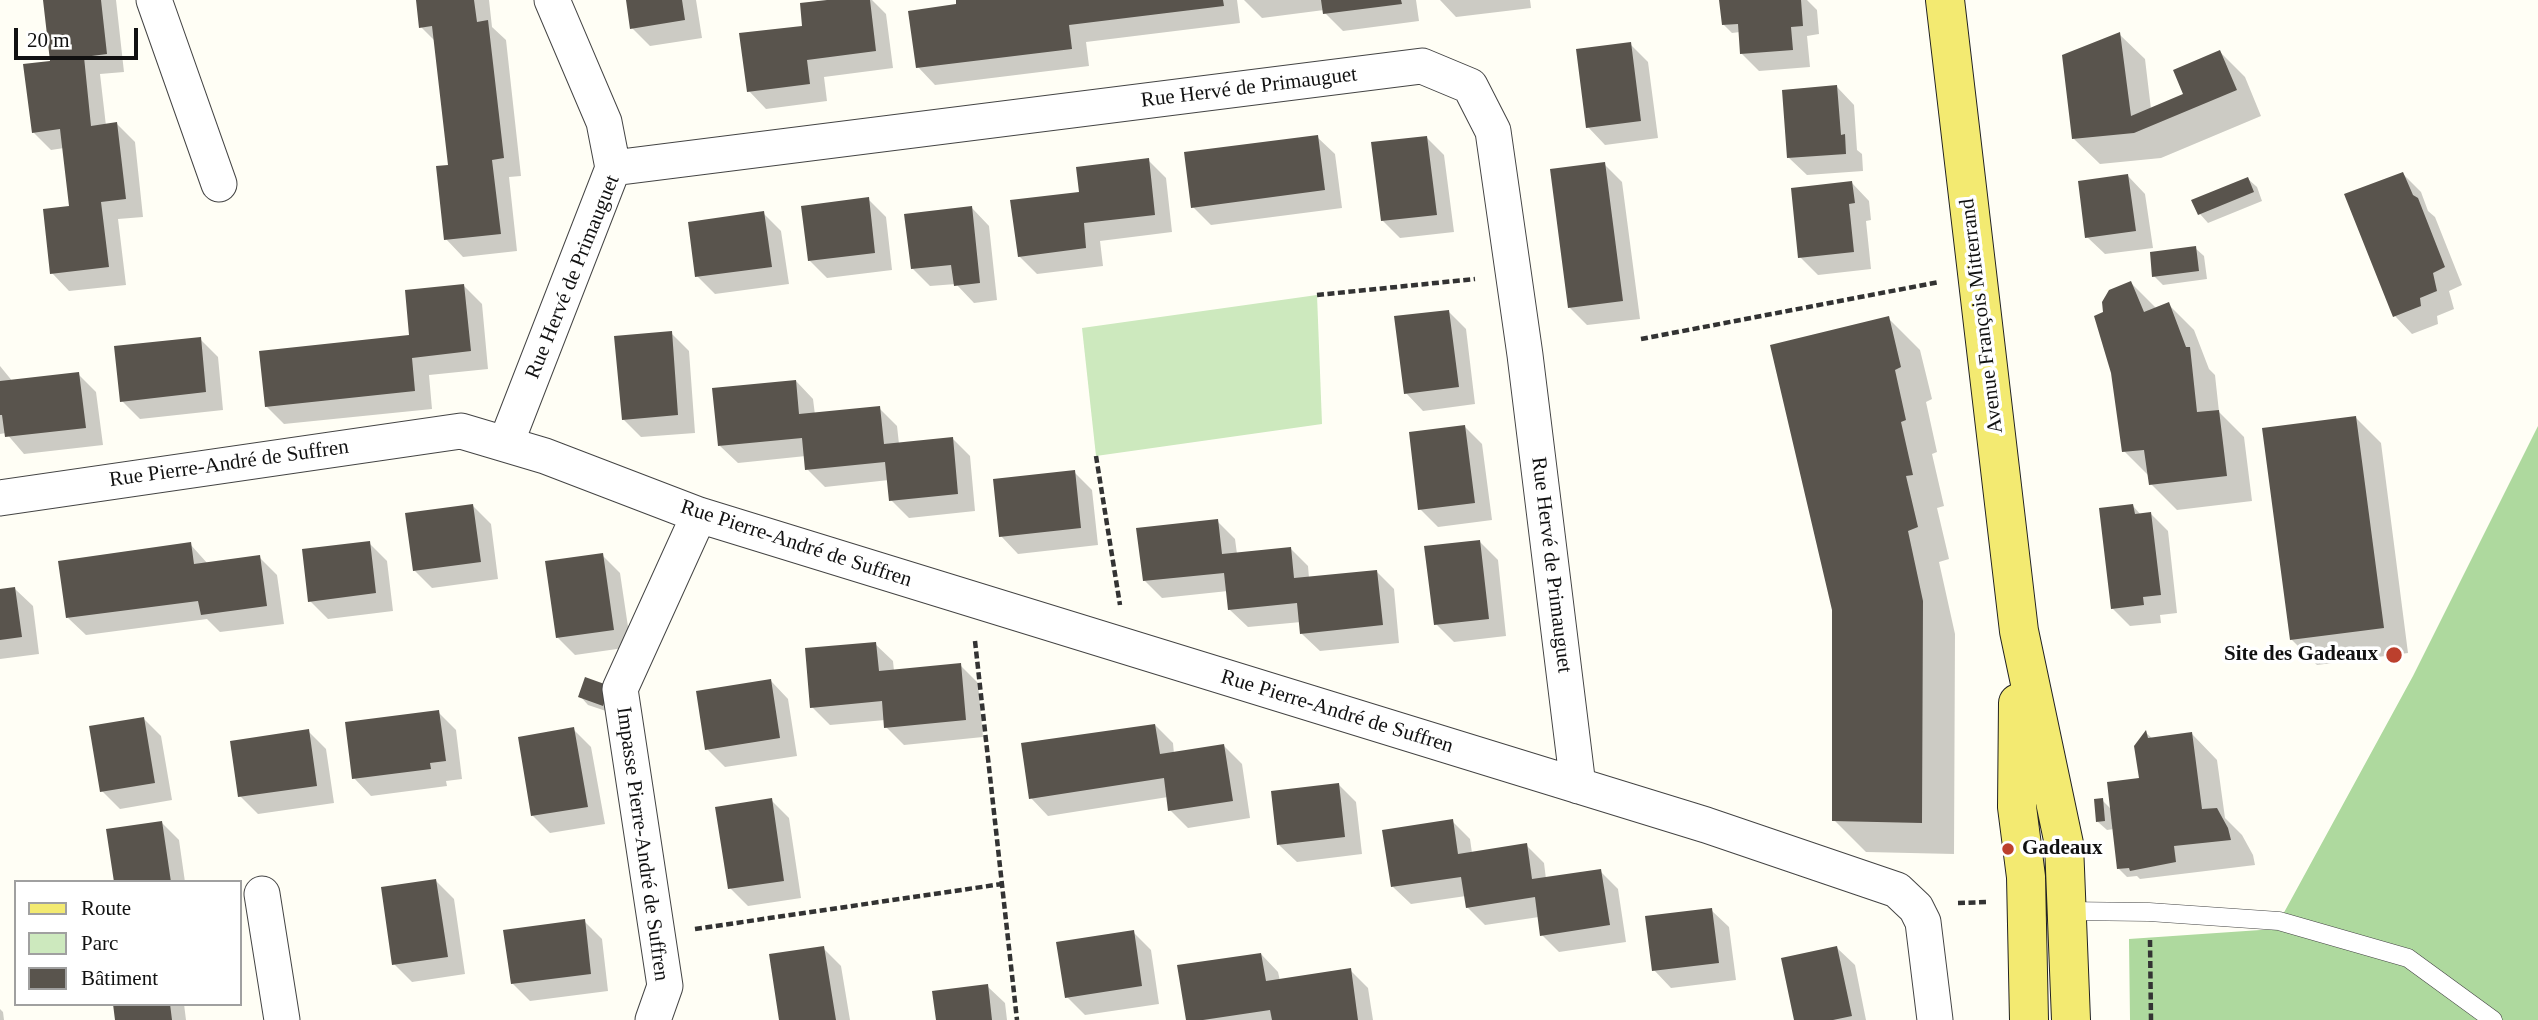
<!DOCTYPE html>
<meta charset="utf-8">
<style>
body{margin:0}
#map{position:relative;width:2538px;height:1020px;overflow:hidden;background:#fffef5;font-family:Georgia,serif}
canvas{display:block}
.legend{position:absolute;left:14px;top:880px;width:228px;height:126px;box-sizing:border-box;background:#fff;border:2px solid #a0a0a0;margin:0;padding:9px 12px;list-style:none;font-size:21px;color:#111}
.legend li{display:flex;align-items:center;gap:14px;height:35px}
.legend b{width:35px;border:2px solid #a0a0a0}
.scale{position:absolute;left:14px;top:28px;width:124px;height:32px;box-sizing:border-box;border:4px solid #111;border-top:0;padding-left:9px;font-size:21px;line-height:24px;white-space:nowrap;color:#111;-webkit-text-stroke:5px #fff;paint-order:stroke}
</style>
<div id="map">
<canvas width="2538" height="1020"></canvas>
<ul class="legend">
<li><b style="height:9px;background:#f3ea71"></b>Route</li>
<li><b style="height:19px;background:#cde9be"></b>Parc</li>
<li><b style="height:19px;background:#59544d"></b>Bâtiment</li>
</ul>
<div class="scale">20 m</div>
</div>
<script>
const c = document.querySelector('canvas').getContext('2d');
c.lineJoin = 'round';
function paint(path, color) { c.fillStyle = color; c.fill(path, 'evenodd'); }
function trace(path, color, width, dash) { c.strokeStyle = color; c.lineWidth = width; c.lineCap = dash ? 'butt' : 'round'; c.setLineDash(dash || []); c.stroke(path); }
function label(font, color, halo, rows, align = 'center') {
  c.font = font + ' Georgia,serif'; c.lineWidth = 7; c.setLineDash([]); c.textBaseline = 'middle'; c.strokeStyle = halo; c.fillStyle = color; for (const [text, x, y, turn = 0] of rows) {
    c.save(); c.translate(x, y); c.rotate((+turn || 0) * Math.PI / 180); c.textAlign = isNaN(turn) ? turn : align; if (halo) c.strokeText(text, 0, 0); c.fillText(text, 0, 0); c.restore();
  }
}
const green = new Path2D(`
 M1317,295L1322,424L1096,456L1082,328Z`);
const forest = new Path2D(`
 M2538,426V1020H2130L2129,939L2275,929L2413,676Z`);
const shadow = new Path2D(`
 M45,0H116L124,72L100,74L106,126L117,124L135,142L143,217L118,219L126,285L69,291L52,273L71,208L64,148L51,150L33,132L52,62Z
 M418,0H489L492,27L506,40L521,176L509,177L517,251L463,257L446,239L450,166L436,42L421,27Z
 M628,0H696L702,38L650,46L632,28Z
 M841,0H872L886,14L893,68L824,77L827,101L766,109L749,91L804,27Z
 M957,0H1237L1240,23L1086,42L1089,66L935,85L918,67L960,6Z
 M1244,0H1416L1419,21L1343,31L1325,13L1324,10L1262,18Z
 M1440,0H1530L1531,8L1456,17Z
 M1721,0H1807L1817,10L1819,34L1807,36L1810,67L1759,71L1741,53L1740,32L1732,33L1723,24Z
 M2119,34L2145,59L2151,109L2185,95L2220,52L2245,77L2261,116L2161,158L2100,164L2074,139Z
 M1630,44L1648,62L1658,138L1605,145L1588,127Z
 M1837,87L1854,105L1857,150L1862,154L1863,171L1807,175L1789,158Z
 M1317,137L1335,154L1342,208L1211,225L1193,207Z
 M1426,137L1444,155L1454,232L1400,238L1382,220Z
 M1148,160L1166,178L1172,232L1100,241L1103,266L1037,274L1019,256L1081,194Z
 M1604,164L1622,182L1640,319L1587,325L1570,308Z
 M2403,174L2421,192L2428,211L2435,217L2462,285L2449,291L2454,309L2437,316L2438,324L2412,334L2395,316L2346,195Z
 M2128,176L2145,194L2153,248L2105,254L2087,237Z
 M2248,179L2257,187L2262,201L2208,223L2200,214Z
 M1852,183L1869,201L1871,220L1866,221L1871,269L1818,275L1800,257Z
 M868,199L886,217L892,270L827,278L809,260Z
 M972,208L989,226L997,300L974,303L956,284L930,286L912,268Z
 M763,213L781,231L789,284L715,294L697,276Z
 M2195,248L2204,256L2207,279L2163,285L2154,276Z
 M2131,283L2157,309L2168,304L2194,330L2209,369L2215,375L2219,412L2244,437L2252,501L2177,510L2151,484L2150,477L2124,451L2105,314Z
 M464,286L482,304L488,369L429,375L432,409L284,424L266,406L411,337Z
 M1448,311L1466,329L1475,404L1423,411L1406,393Z
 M1888,318L1920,350L1932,399L1926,402L1937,452L1932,454L1944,506L1937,508L1949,559L1939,562L1955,634L1954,854L1866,852L1834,820Z
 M671,333L689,351L695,433L641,437L623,419Z
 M200,339L218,357L223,410L140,419L122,401Z
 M0,366L13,382L78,374L96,392L103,445L24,454L6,433L0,434Z
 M796,381L813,399L815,415L879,408L897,426L899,444L952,438L970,456L975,511L909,518L891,500L889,480L825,487L807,469L806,456L738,463L720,446Z
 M2356,418L2381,443L2408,653L2317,665L2291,639Z
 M1464,426L1482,444L1492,520L1438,527L1420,509Z
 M1074,472L1092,490L1098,545L1018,554L1001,536Z
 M473,506L491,524L498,579L432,588L414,570Z
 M2133,506L2141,515L2151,514L2168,531L2177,613L2160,615L2161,623L2130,626L2112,608Z
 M1217,521L1235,539L1237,554L1290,548L1308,566L1309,578L1376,571L1394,589L1399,643L1320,651L1302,634L1301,622L1248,627L1230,610L1228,591L1162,598L1144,580Z
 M1480,542L1498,560L1506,636L1454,642L1436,624Z
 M369,543L387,561L393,611L328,619L310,601Z
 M190,544L208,564L259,557L277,575L284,624L220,632L207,619L86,635L68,618Z
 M602,555L620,573L631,647L575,655L558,638Z
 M15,589L33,606L39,654L0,659V590Z
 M875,644L893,661L894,671L960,665L978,683L983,737L904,745L886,727L885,720L830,725L812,707Z
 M771,681L788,699L797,756L725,767L707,749Z
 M609,688L612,713L588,705L580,696Z
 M438,712L456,730L462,779L446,781L447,786L371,796L354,778Z
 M144,719L161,736L172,800L120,809L102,791Z
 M1155,725L1173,743L1174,754L1224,746L1242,764L1250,818L1188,828L1170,810L1168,797L1048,816L1031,798Z
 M573,729L591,747L605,824L550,833L532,815Z
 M308,731L326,749L334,803L258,814L240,796Z
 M2146,733L2153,739L2192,734L2217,760L2225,818L2242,835L2253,855L2255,865L2140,879L2137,876L2127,877L2119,869L2114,829L2107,830L2098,822L2102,800L2111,809L2140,780Z
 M1338,784L1356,802L1362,854L1297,862L1279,845Z
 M771,800L789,818L801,898L748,906L730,888Z
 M1452,821L1470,839L1472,853L1526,845L1544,863L1546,879L1600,871L1618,889L1626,942L1559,952L1542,935L1539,917L1485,925L1467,907L1466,896L1411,904L1393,887Z
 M161,822L179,840L185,882H116Z
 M436,881L454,899L465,974L412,982L394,964Z
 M1711,910L1729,927L1736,980L1671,988L1654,970Z
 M584,921L602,939L608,991L530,1001L512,983Z
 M1133,932L1151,950L1159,1004L1085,1015L1067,997Z
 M823,948L841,966L850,1020H781Z
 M1837,948L1855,965L1866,1020H1796Z
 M1261,954L1278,972L1280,981L1350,970L1368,988L1373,1020H1187Z
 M987,986L1005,1003L1007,1020H938Z
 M115,1004H184L186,1020H117Z
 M0,1009L3,1012L4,1020H0Z`);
const building = new Path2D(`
 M43,0H101L107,54L84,57L91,126L117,122L126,199L101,202L109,267L50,274L43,209L69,206L60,129L32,133L23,64L50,61Z
 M416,0H474L477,22L488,20L504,158L492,160L501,234L444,240L436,166L448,165L432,26L419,28Z
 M626,0H682L685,20L630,29Z
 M827,0H870L876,51L807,60L810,84L747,92L739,33L802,26L800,3Z
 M956,0H1223L1224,6L1069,25L1072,49L916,68L908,11L956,4Z
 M1321,0H1401L1402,4L1323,14Z
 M1719,0H1801L1803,26L1791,27L1793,50L1740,54L1738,24L1722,25Z
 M2120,32L2131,116L2183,94L2173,70L2220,50L2237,90L2134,133L2072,139L2062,55Z
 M1631,42L1641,121L1586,128L1576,49Z
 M1837,85L1841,135L1845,134L1846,154L1787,158L1782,90Z
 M1318,135L1325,190L1191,208L1184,152Z
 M1427,136L1437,215L1381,221L1371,142Z
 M1149,158L1155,215L1084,223L1086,248L1018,257L1010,200L1079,192L1076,167Z
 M1605,162L1623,301L1568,308L1550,169Z
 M2403,172L2413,195L2418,198L2445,267L2433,273L2437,291L2420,298L2421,306L2393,317L2344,194Z
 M2128,174L2136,231L2085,238L2078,181Z
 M2248,177L2254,192L2198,215L2191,200Z
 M1852,181L1855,203L1849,204L1854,252L1798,258L1791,188Z
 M869,197L875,253L808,261L801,206Z
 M972,206L980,283L954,286L951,265L911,269L904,214Z
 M764,211L772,267L695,277L688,222Z
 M2196,246L2199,271L2152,277L2150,252Z
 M2131,281L2144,312L2169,302L2186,347H2190L2197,412L2219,410L2227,476L2149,485L2144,450L2122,452L2111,373L2094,316L2103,312L2102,302L2109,290Z
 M464,284L471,351L412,358L415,391L265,407L259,351L409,335L405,290Z
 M1449,310L1459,387L1404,394L1394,316Z
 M1889,316L1901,367L1895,370L1906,420L1901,422L1913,475L1906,476L1918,527L1908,531L1923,601L1922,823L1832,821V610L1770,345Z
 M672,331L678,415L622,420L614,336Z
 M201,337L206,392L120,402L114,346Z
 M79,372L86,428L5,437L2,415H0V381Z
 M796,380L799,414L880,406L884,444L953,437L958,494L889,501L885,462L805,470L802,438L718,446L712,388Z
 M2356,416L2384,628L2290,640L2262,428Z
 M1465,425L1475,503L1418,510L1409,432Z
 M1075,470L1081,528L999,537L993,479Z
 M473,504L481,562L413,571L405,513Z
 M2133,504L2135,514L2151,512L2161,595L2143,597L2144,605L2111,609L2099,508Z
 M1218,519L1222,554L1291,547L1294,578L1377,570L1383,625L1300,634L1297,603L1228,610L1224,573L1143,581L1136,528Z
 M1480,540L1489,619L1434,625L1424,546Z
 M370,541L376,593L308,602L302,549Z
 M191,542L194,564L260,555L267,606L201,615L198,601L66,618L58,561Z
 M603,553L614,630L556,638L545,561Z
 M15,587L22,637L0,640V589Z
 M876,642L879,671L961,663L966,720L884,728L882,701L810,708L805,648Z
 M585,677L610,686L603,706L578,697Z
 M771,679L780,738L705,750L696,691Z
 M439,710L446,761L430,763L431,769L352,779L345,722Z
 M144,717L155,783L100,792L89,726Z
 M1155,724L1160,754L1224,744L1233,801L1168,811L1164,778L1029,799L1021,743Z
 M574,727L588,807L531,816L518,737Z
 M309,729L317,786L238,797L230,741Z
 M2146,730L2148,738L2192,732L2202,809L2217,808L2228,828L2231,840L2174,846L2176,862L2130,871L2129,868L2117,869L2107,782L2139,778L2134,746Z
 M1339,783L1345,837L1277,845L1271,791Z
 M772,798L784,881L728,889L715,807Z
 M2103,798L2105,821L2096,822L2094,799Z
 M1453,819L1458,854L1527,843L1532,879L1601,869L1610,925L1540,936L1535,897L1466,908L1461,877L1391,887L1382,830Z
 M162,821L171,882H114L106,829Z
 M436,879L448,957L392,965L381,887Z
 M1712,908L1719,963L1652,971L1645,916Z
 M585,919L591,974L511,984L503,930Z
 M1134,930L1142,986L1065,998L1056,942Z
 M824,946L836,1020H779L769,954Z
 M1837,946L1852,1016L1833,1020H1794L1781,958Z
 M1261,953L1266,981L1351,968L1358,1020H1272L1270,1010L1203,1020H1186L1177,965Z
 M988,984L992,1020H936L932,991Z
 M113,1004H170L172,1020H115Z`);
const path = new Path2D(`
 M1317,295L1475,279
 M1641,339L1939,282
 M1096,456L1120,605
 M975,641L1017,1020
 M1958,903L1987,902
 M695,929L1002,884
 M2150,940L2151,1020`);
const service = new Path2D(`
 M2067,911L2149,912L2279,921L2408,958L2493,1020`);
const minor = new Path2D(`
 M154,0L219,184
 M552,0L604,122L613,168
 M506,443L613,168L1422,66L1470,86L1493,131L1525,355L1578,786
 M0,498L461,431L545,456L699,515L1706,825L1897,890L1916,908L1923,922L1935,1020
 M262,894L282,1020
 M653,1020L665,986L620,689L699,515`);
const primary = new Path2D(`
 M1945,0L2019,631L2064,844L2071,1020
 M2018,703L2017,807L2026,877L2029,1020`);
const markers = [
 [2394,655,9,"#bc402d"],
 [2008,849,7,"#bc402d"]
];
const streetNames = [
 ["Rue Hervé de Primauguet",1249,88,-7],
 ["Rue Hervé de Primauguet",573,277,-68],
 ["Avenue François Mitterrand",1982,316,-97],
 ["Rue Pierre-André de Suffren",229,464,-8],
 ["Rue Pierre-André de Suffren",796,544,18],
 ["Rue Hervé de Primauguet",1551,565,83],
 ["Rue Pierre-André de Suffren",1337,712,17],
 ["Impasse Pierre-André de Suffren",642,844,82]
];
const poiNames = [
 ["Site des Gadeaux",2378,655],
 ["Gadeaux",2022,849,"left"]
];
paint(green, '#cde9be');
paint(forest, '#aed99e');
paint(shadow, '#0003');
paint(building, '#59544d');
trace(service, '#444', 19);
trace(minor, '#444', 37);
trace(primary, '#222', 40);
trace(path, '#333', 4.5, [7, 3.5]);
trace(service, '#fff', 18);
trace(minor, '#fff', 35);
trace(primary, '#f3ea71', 38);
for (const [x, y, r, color] of markers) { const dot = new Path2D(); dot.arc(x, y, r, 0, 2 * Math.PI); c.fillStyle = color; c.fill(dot); trace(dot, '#fff', 2.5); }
label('21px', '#111', '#fff', streetNames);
label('bold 21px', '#111', '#fff', poiNames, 'right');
</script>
